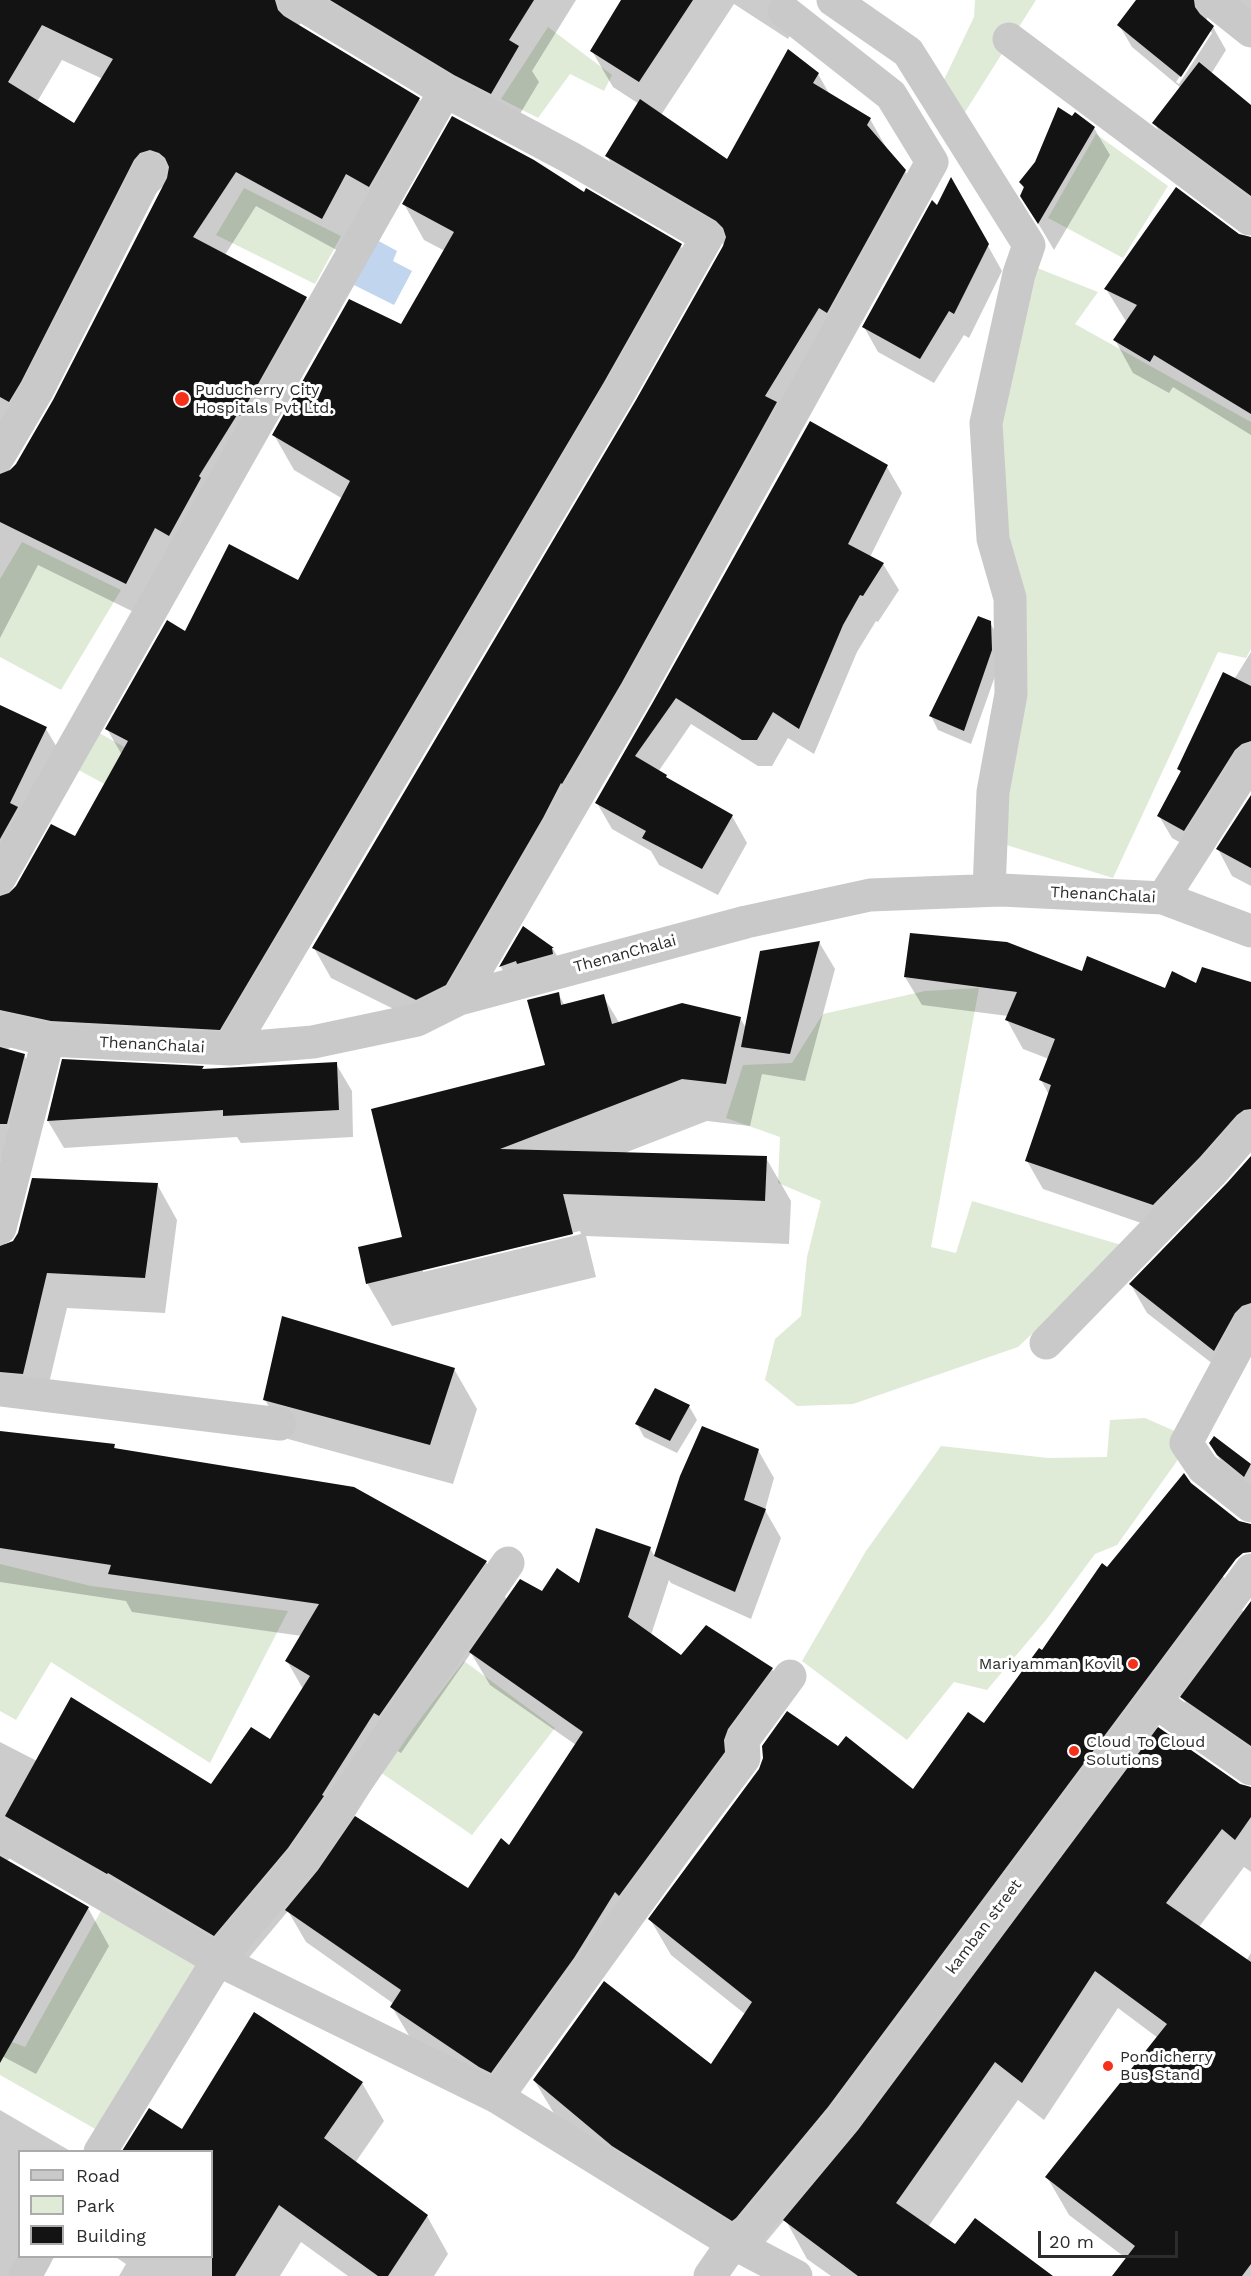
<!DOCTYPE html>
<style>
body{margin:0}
#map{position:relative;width:1251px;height:2276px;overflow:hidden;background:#fff;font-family:"Work Sans",sans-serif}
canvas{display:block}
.legend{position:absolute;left:18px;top:2150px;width:195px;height:108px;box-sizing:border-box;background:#fff;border:2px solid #ababab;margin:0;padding:8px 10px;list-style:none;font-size:18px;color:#2c2c2c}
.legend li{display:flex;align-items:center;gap:12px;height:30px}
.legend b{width:30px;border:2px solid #ababab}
.scale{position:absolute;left:1038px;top:2231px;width:140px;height:27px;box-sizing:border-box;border:3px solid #2c2c2c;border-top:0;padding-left:8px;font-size:18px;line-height:21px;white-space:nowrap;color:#2c2c2c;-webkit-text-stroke:4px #fff;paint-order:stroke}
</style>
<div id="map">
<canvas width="1251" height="2276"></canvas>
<ul class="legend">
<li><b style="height:8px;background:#c9c9c9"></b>Road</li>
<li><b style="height:16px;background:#dfebd7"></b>Park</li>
<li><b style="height:16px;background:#131313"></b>Building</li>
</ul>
<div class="scale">20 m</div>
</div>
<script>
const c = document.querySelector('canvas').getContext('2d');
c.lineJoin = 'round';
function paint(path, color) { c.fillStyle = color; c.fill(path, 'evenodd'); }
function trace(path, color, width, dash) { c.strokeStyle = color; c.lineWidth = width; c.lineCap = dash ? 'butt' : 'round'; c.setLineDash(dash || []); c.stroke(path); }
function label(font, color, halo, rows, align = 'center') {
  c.font = font + ' "Work Sans",sans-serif'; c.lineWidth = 6; c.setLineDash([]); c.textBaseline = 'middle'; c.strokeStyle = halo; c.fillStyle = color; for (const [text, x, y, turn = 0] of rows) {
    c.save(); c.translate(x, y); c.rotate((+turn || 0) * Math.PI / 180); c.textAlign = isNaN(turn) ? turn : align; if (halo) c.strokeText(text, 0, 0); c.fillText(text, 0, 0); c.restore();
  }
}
const green = new Path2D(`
 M975,0H1036L965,112L941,86L974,17Z
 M548,27L612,75L604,91L570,74L538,118L501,99Z
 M1096,134L1168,186L1123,258L1048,218Z
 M244,188L341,236L315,284L216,235Z
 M1027,264L1098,292L1075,324L1251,422V649L1246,658L1218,652L1113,878L1000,843L999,533L990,420Z
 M22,542L121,590L61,690L0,657V579Z
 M92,729L198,788L182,826L73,767Z
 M979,988L931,1247L956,1253L972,1201L1125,1246L1018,1347L853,1404L797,1406L765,1380L775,1339L801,1316L807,1257L821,1201L778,1183L780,1137L726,1118L743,1065L792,1063L823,1014L925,991Z
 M1145,1418L1177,1432V1461L1117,1545L1095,1554L1046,1620L987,1690L954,1682L907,1740L802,1661L866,1551L941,1446L1048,1458L1107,1457L1110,1420Z
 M0,1564L91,1586L288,1611L210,1763L51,1662L16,1720L0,1711Z
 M464,1661L555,1728L472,1835L380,1772Z
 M102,1909L202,1965L97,2130L0,2075V2061L12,2042L25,2047Z`);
const water = new Path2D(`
 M375,239L397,251L393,261L412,271L394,305L352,284Z`);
const shadow = new Path2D(`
 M0,0H576L532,71L539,82L511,129L305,19L298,26L419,99L439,134L342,253L256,206L225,255L306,298L326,333L146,618L38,565L0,638ZM62,60L103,79L75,126L37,102ZM164,185L55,400L17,464L9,471L40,418L153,196Z
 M623,0H788L790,35L788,39L734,4L661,115L727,161L788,52L818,74L830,95L870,119L887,149L905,171L922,201L434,1029L331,978L314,948L638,401L725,245L624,186L607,156L639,104L613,87L592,51Z
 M1138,0H1251V18L1210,11L1206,21L1213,27L1226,50L1211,74L1251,107V213L1173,155L1154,123L1181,88L1132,47L1119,25ZM1210,31L1212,33L1179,84L1176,82Z
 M1094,128L1110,155L1054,250L1022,196L1025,190L1020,182L1036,163Z
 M951,180L1002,271L969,338L964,335L934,383L878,352L864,327L937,208Z
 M584,194L680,245L701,280L240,1065L15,1045L6,1050L24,1055L45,1090L27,1158L0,1160V706L46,729L67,764L37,844L8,896L75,838L122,755L107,729L185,633L299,582L343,499L294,470L274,435L402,326L445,251L424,240L404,204Z
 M1238,235L1251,239V435L1173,387L1169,393L1133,373L1115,340L1127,323L1106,289Z
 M887,467L902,493L870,557L883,564L899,590L878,622L876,621L857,652L814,754L788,738L772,766H758L691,724L658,772L668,781L732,816L747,843L718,895L659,865L651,851L612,829L597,803L655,703Z
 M990,623L998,636L999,665L971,744L938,730L931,716Z
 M1251,652V769L1197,852L1172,838L1159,816L1181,773L1179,769Z
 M1251,798V886L1232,876L1218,849Z
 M524,928L553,949L561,962L508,980L501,967Z
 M819,942L835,969L805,1081L762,1074L750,1126L707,1121L622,1154L766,1158L791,1201L789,1244L586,1236L596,1277L392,1326L367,1283L547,1066L558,993L565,1006L603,996L620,1024L740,1018L746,1028ZM580,1231L581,1234L423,1272V1269Z
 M1083,973L1166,990L1197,985L1251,984V1146L1170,1233L1043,1189L1027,1161L1049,1095L1041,1080L1049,1059L1023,1049L1007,1020L1008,1016L922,1005L905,977Z
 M64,1061L203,1068L204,1071L336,1064L352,1091L353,1137L241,1143L237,1137L64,1148L48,1121Z
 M1251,1158V1341L1231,1378L1147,1313L1131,1285Z
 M157,1184L177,1220L165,1313L67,1308L44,1404L0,1394V1190L13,1213L4,1249Z
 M454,1369L477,1409L453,1484L288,1439L265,1400Z
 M656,1390L689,1406L697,1420L677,1453L644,1437L637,1424Z
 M0,1432L114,1446L117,1450L486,1562L507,1600L579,1585L650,1548L655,1557L681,1477L758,1450L774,1478L765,1510L781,1538L751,1619L671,1583L669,1580L651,1635L682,1657L772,1669L790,1702L746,1762L638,1927L510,2105L411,2039L392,2007L394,2004L306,1942L288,1911L236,1973L12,1856L7,1861L88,1908L109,1946L36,2074L0,2055V1742L37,1761L212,1786L271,1741L303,1689L287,1661L302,1636L132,1612L126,1601L0,1582ZM471,1653L490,1685L576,1745L510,1847L468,1890L354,1817L396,1750L401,1753Z
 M1214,1438L1251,1466V1496L1227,1472L1210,1443Z
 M1108,1569L1223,1576L1244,1613L1251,1604V1768L1204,1735L1181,1695L1157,1728L1240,1786L1251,1789V1872L1244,1867L1199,1927L1246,1961L1251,1953V2276H1114L1127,2259L1069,2215L1047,2177L1158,2038L1118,2008L1044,2120L1018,2100L928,2227L955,2246L1050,2276H831L807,2259L785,2219L756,2254L555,2115L534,2080L712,2066L745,2014L671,1955L650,1919L838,1748L914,1791L984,1726Z
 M362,2083L384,2121L355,2163L427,2216L448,2254L434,2276H348L301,2242L280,2276H119L126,2264L114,2256H212V2152H124L150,2110L183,2131Z
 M0,2110L72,2152H20V2256H55L42,2276H0Z`);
const building = new Path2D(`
 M0,0H275L278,10L284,16L420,98L369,187L346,174L322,219L236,172L193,237L307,297L240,416L237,415L199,476L201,478L169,536L155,528L126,584L0,522V474L10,470L16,464L53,400L167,178L169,167L165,158L159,153L150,150L140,153L134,160L21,382L9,402L0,397ZM42,25L113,59L74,123L8,82Z
 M330,0H534L509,40L519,46L491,94L454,75Z
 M621,0H693L639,82L590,51Z
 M1136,0H1194L1195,7L1200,14L1214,26L1181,77L1117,25Z
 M788,49L819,73L813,83L871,118L867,125L906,170L827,313L819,308L765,396L777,402L621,684L562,784L561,783L543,818L446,985L416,1000L312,948L636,400L723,246L726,237L723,228L716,221L605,156L640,99L727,159Z
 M1199,62L1251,105V196L1152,123Z
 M1058,107L1072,116L1075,112L1095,127L1038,224L1020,196L1024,187L1019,182L1035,162Z
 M452,116L534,160L584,192L586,188L682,244L604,382L220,1030L51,1021L0,1010V896L9,893L16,886L51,824L75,836L128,741L105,729L167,620L185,631L229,544L298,580L350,481L272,435L349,299L401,324L454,232L402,204Z
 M951,177L989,244L954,314L949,311L920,359L862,327L932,200L937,205Z
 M1176,187L1239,234L1251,237V414L1154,355L1150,362L1113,340L1137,305L1104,289Z
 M810,421L888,465L848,544L884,563L863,596L860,595L843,625L799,729L773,712L757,740H742L676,698L635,756L667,775L666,777L733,815L702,869L642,838L646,831L595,803L653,702Z
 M978,616L991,621L992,650L964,731L929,716Z
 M1223,672L1251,686V741L1242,744L1235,750L1184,831L1157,816L1181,771L1177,769Z
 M0,705L47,727L10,803L18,807L0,839Z
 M1251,795V868L1216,849Z
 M523,926L554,948H552L553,954L517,964L516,961L499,967Z
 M910,933L1007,942L1082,971L1087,956L1165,988L1172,971L1196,983L1202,967L1251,982V1109L1244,1110L1237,1115L1200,1157L1153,1205L1025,1161L1051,1085L1039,1080L1055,1039L1005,1020L1017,992L904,977Z
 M820,941L790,1054L741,1047L760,951Z
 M559,992L561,1005L604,994L612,1024L682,1003L741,1017L726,1084L682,1079L500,1149L767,1156L765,1201L563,1194L573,1234L366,1284L358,1247L402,1237L371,1109L545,1065L527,1000Z
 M0,1047L25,1054L7,1124H0Z
 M62,1059L204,1066L202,1069L337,1062L339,1110L223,1116V1110L47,1121Z
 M1251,1156V1303L1242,1306L1235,1313L1214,1351L1129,1284L1227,1183Z
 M32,1178L158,1183L145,1278L47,1273L23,1374L0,1372V1246L13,1241L18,1233Z
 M282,1316L455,1368L430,1445L263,1400Z
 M655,1388L690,1405L670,1441L635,1424Z
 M702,1426L759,1449L744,1500L766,1509L735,1592L654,1556L680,1476Z
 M0,1431L115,1444L114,1448L354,1487L487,1561L379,1716L374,1713L322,1795L324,1796L288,1848L214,1936L108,1873L107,1874L5,1816L71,1697L211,1784L251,1727L270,1739L310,1676L285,1661L319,1604L108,1574L111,1565L0,1548Z
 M1214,1436L1251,1464L1244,1477L1217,1455L1209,1443Z
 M1184,1473L1191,1483L1239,1521L1251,1524V1552L1243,1553L1236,1559L828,2107L736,2218L732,2221L612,2146L533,2080L604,1981L711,2064L752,2002L648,1919L759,1769L763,1758L762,1746L787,1711L838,1746L846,1736L913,1789L968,1712L984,1723L1039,1648L1042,1650L1102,1563L1107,1567Z
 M596,1528L651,1547L628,1617L681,1655L706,1625L773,1668L728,1729L724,1740L725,1752L619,1896L615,1892L574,1958L491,2073L479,2067L390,2007L401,1990L285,1910L318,1870L355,1816L468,1888L501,1838L509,1845L583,1732L469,1652L520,1579L542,1591L557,1568L579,1583Z
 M1251,1601V1746L1180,1697Z
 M1158,1727L1240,1784L1251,1787V1817L1235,1840L1222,1829L1166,1903L1251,1962V2264L1242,2276H1112L1135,2246L1045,2177L1167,2024L1095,1971L1022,2083L995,2062L896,2203L955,2244L975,2218L1053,2276H858L783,2220L858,2130Z
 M0,1856L89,1907L0,2063Z
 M254,2012L363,2082L324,2138L428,2215L388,2276H378L279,2205L235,2276H212V2151H122L149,2108L182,2129Z`);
const minor = new Path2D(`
 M833,0L908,52L1029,245L1019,274L986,423L993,539L1010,598L1011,694L993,792L989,890
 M1212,0L1251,31
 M1009,39L1250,219L1251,218
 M0,454L37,391L150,169
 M0,877L445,91
 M1163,898L1251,760
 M459,999L637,693L932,162L891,95L784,11
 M0,1028L48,1040L230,1049L313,1042L417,1020L459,999L746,922L870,895L1001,890L1163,898L1251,931
 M230,1049L620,391L707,237L571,158L445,91L294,0
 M0,1228L48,1040
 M1251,1322L1186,1443L1203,1468L1251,1506
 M1046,1343L1214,1170L1251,1127
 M0,1390L280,1424
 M1154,1701L1251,1769
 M0,1834L218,1960L497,2097L733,2243L796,2276
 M497,2097L681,1842L744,1758L743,1740L790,1676
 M100,2152L218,1960L303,1859L508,1563
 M25,2276L36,2256
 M710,2276L733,2243L749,2232L843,2119L1251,1570`);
const markers = [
 [182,399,8,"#f5301b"],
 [1133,1664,6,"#f5301b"],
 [1074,1751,6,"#f5301b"],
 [1108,2066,6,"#f5301b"]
];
const poiNames = [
 ["Puducherry City",195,390],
 ["Hospitals Pvt Ltd.",195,408],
 ["Mariyamman Kovil",1121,1664,"right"],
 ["Cloud To Cloud",1086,1742],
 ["Solutions",1086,1760],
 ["Pondicherry",1120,2057],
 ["Bus Stand",1120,2075]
];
const streetNames = [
 ["ThenanChalai",1103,895,3],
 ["ThenanChalai",625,954,-15],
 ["ThenanChalai",152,1045,3],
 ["kamban street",984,1927,-53]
];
paint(green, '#dfebd7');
paint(water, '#c1d5ee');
paint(shadow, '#0003');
paint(building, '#131313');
trace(minor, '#c9c9c9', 33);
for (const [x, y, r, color] of markers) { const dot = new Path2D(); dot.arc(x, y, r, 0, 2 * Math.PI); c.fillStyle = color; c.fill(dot); trace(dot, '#fff', 2); }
label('16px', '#2c2c2c', '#fff', poiNames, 'left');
label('16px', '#2c2c2c', '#fff', streetNames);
</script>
